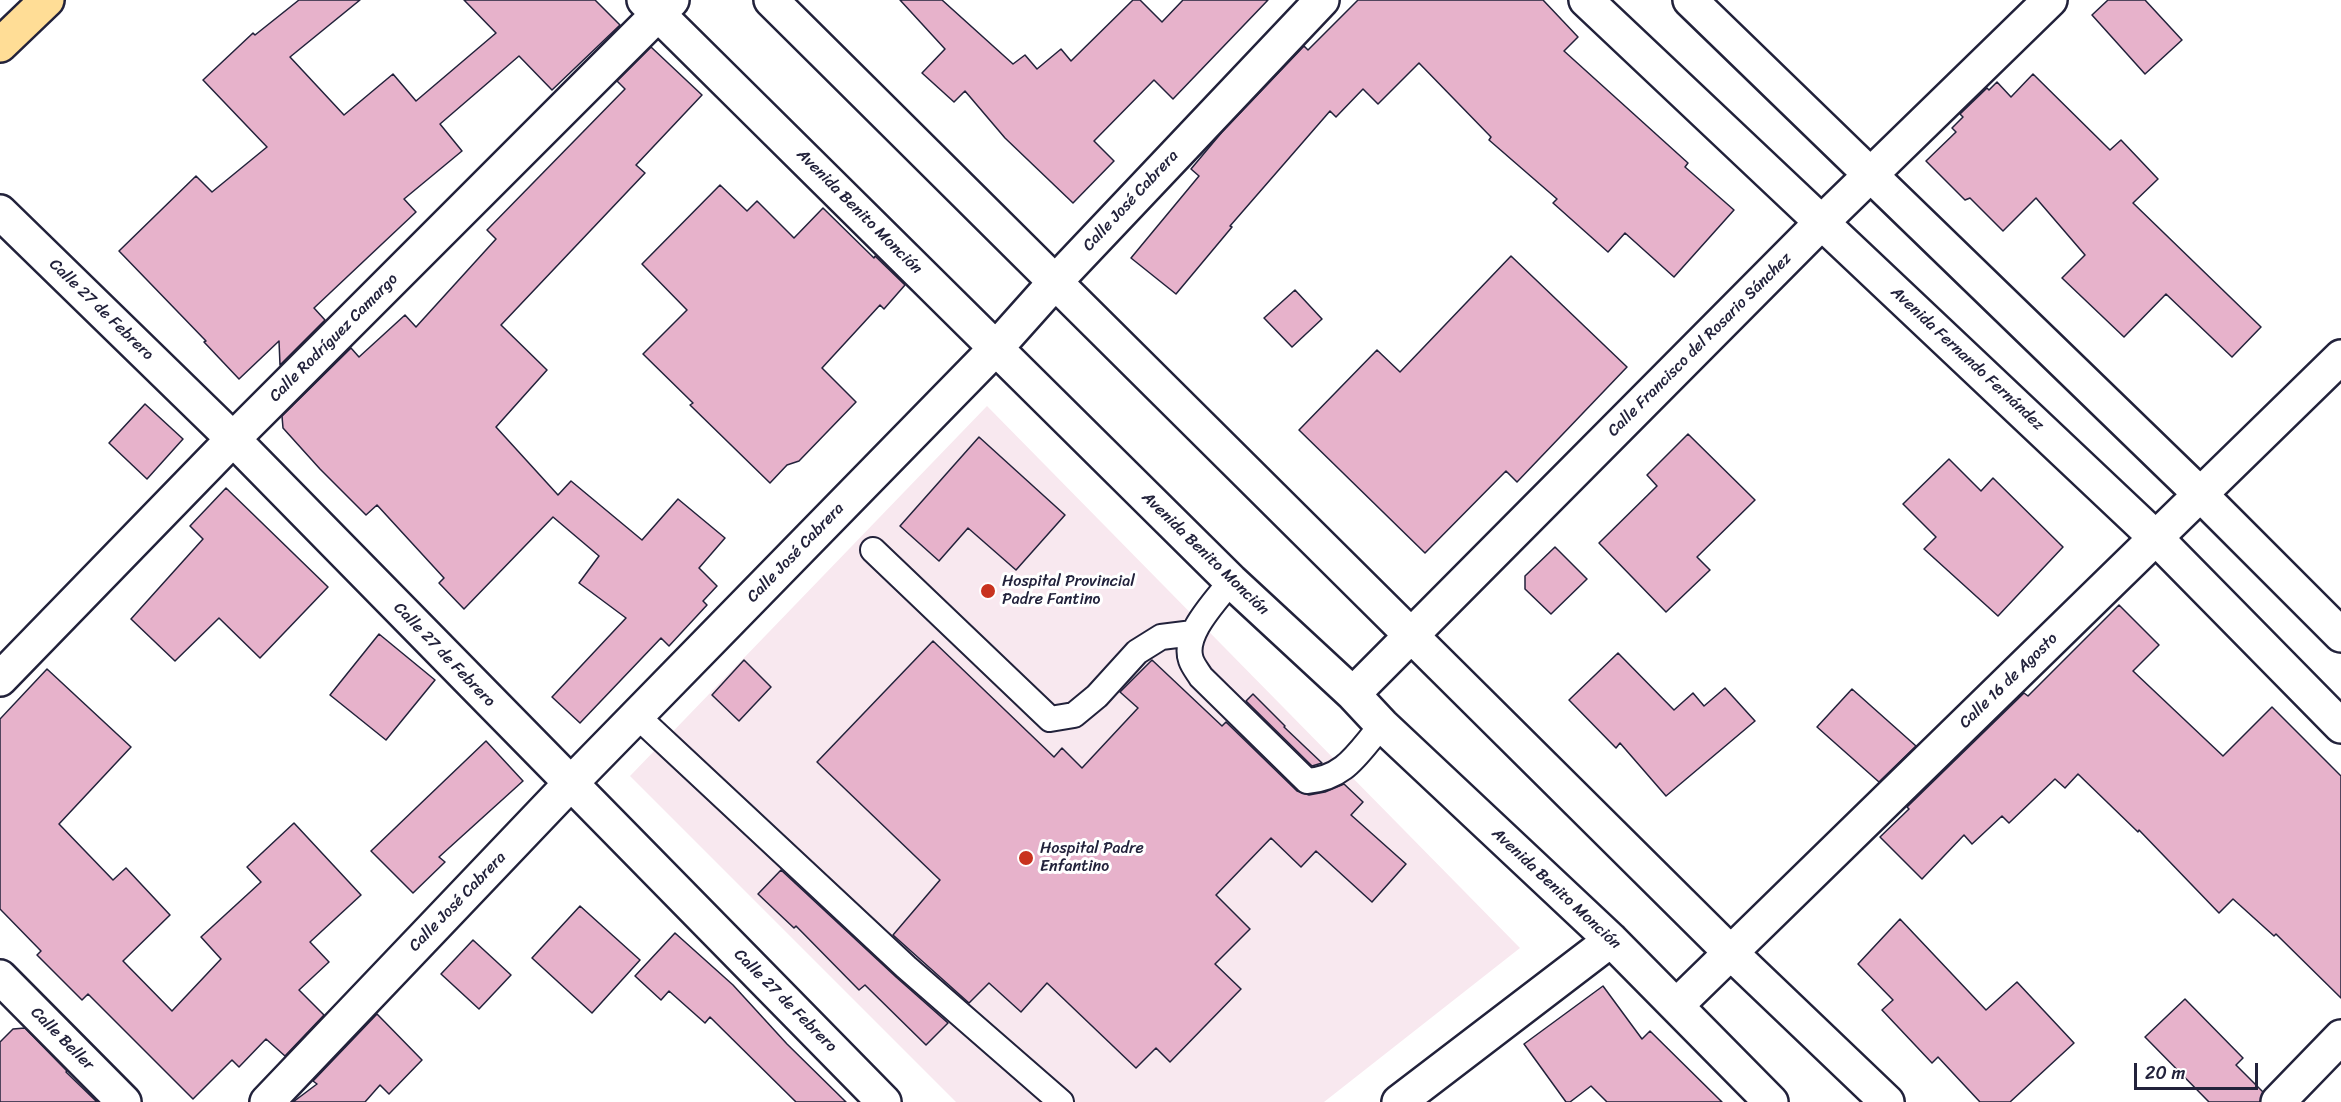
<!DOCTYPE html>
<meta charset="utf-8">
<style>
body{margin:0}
#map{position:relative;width:2341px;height:1102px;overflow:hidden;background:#fff;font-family:Sriracha,sans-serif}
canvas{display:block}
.scale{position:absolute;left:2134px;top:1063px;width:124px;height:27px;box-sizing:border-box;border:3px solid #22223b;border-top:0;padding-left:8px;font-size:18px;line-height:21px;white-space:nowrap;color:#22223b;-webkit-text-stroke:4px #fff;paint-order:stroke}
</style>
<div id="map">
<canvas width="2341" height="1102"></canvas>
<div class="scale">20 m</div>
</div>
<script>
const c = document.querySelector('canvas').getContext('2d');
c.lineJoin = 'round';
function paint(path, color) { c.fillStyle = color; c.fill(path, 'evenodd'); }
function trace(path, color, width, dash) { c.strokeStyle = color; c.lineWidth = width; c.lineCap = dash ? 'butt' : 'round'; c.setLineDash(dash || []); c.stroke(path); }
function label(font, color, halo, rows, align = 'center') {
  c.font = font + ' Sriracha,sans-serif'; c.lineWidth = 6; c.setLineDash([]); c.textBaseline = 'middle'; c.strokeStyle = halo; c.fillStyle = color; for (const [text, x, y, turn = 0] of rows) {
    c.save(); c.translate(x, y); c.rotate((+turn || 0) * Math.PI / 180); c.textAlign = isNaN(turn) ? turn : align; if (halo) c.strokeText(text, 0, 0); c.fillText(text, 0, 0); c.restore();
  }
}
const built = new Path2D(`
 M987,406L1520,948L1324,1102H956L630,776Z`);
const building = new Path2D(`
 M299,0H360L290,57L344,115L393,74L416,101L496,33L464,0H595L620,25L552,90L519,56L440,124L462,151L404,199L416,212L314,308L325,320L280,365L279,341L239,379L204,342L206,341L119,251L196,176L212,192L267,147L203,80L253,33L255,35Z
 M900,0H942L1013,64L1025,55L1037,69L1061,49L1071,61L1133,0H1140L1162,22L1183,0H1268L1173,99L1154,80L1094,141L1114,161L1073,203L1005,138L965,91L954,102L922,73L945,49Z
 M1358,0H1543L1578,37L1564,51L1688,163L1685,167L1734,210L1674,277L1625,233L1608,252L1553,203L1557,199L1489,140L1491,137L1419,63L1378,104L1363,89L1336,117L1330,111L1230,226L1232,227L1176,294L1131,258L1199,176L1191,169L1222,132L1304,46L1308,50Z
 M2108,0H2145L2182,40L2145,74L2092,15Z
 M651,47L702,95L636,165L645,173L501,325L547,370L496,427L558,495L571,481L642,540L678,499L725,538L699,568L717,586L703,601L707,605L669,646L661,638L580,723L552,697L626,618L579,583L599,556L553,517L464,609L439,583L444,578L377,505L366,515L320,469L283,428L282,416L351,348L359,357L405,315L416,327L496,239L487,230L625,89L617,81Z
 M2033,74L2110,150L2121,140L2158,179L2133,203L2261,327L2232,357L2166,294L2124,337L2062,278L2085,255L2036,198L2003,231L1970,198L1965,200L1926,161L1956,132L1952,128L1963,117L1960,114L1987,88L1989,90L1997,82L2011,97Z
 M720,185L747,211L757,201L794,238L823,208L874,258L875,256L905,285L884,309L880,305L822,368L856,402L799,461L787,465L770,483L690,405L693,403L643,354L687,310L642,264Z
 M1511,256L1627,367L1517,482L1506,471L1425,553L1299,430L1377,350L1400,372Z
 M1295,290L1322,319L1292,347L1264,318Z
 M145,404L183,439L147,479L109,443Z
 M1688,434L1755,500L1697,557L1710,570L1666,612L1599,543L1657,486L1647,475Z
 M979,437L1065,515L1016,570L968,528L939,561L900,526Z
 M1949,459L1981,491L1993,478L2063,547L1998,616L1924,549L1936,537L1903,504Z
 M226,488L328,587L260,658L219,618L175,661L131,619L203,539L190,526Z
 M1555,547L1587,579L1551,614L1525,589V576Z
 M2119,605L2159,645L2133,671L2223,756L2272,707L2341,776V998L2276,934L2274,936L2233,899L2219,913L2139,830L2138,832L2078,774L2065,788L2055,779L2009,823L2002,816L1972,844L1964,835L1922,879L1880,837L1909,809L1907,807L2024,693L2028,696Z
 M379,634L435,680L386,740L330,695Z
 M933,641L1054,757L1062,748L1082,768L1138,708L1120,692L1152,660L1222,726L1226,722L1297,791L1309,795L1325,792L1344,784L1363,802L1351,815L1406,864L1372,902L1316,851L1301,867L1271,838L1216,895L1250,929L1215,964L1241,989L1170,1062L1156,1048L1136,1068L1047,983L1021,1012L989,983L969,1003L893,935L940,880L817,762Z
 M1618,653L1674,710L1693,693L1704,706L1725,688L1755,721L1666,796L1620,743L1616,748L1569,700Z
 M744,660L771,687L739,721L712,695Z
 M47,669L131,747L59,824L113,880L126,868L170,915L123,961L172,1011L221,959L201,937L261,882L247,867L294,823L361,895L310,942L329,962L299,990L324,1015L285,1056L266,1039L239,1067L232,1060L193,1099L88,994L82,1000L37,955L41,951L0,909V719Z
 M1852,689L1916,746L1879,782L1817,727Z
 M1253,694L1285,726L1284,727L1322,763L1312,766L1246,701Z
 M486,741L523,781L439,857L445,862L413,893L371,851Z
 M781,870L896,977L948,1023L926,1045L865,985L859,990L796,926L794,928L758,894Z
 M580,906L640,960L592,1013L532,958Z
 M1900,919L1986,1010L2017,982L2074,1043L2010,1102H1980L1938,1057L1932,1063L1882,1010L1893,1000L1858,964Z
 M675,933L733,985L787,1044L846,1102H796L710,1017L705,1023L669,991L661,1000L635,976Z
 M473,940L511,975L479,1009L441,974Z
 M1603,986L1642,1039L1650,1031L1722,1102H1607L1591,1086L1570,1102H1566L1524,1044Z
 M2185,999L2243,1058L2236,1065L2263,1092L2260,1102H2209L2145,1037Z
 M377,1014L422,1060L389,1094L380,1085L365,1102H293L317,1084L313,1081Z
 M25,1028L67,1071L66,1072L97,1102H0V1042L13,1029Z`);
const lane = new Path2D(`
 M873,550L1050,719L1074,715L1097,696L1137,652L1161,637L1193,633
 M1231,581C1216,601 1182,634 1191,660C1193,666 1198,672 1201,677L1307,781C1346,778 1358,752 1382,725
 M637,716L906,967L1061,1102`);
const street = new Path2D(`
 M644,0L1231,581L1353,694L1382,725L1611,940L1771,1102
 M771,0L1730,952L1887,1102
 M0,212L233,439L884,1102
 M0,679L233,439L672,0
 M1353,694L1822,222L2050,0
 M0,977L124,1102
 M1677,1005L2341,357
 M267,1102L570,784L997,347L1056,281L1322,0
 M1399,1102L1611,940
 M2278,1102L2341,1037`);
const secondary = new Path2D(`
 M1586,0L2156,538L2341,726
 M1690,0L2200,494L2341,635`);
const primary = new Path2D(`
 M0,45L47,0`);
const markers = [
 [988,591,8,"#c8321e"],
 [1026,858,8,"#c8321e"]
];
const streetNames = [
 ["Calle José Cabrera",1131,201,-47],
 ["Avenida Benito Monción",859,212,45],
 ["Calle 27 de Febrero",101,310,44],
 ["Calle Rodríguez Camargo",334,338,-45],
 ["Calle Francisco del Rosario Sánchez",1700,345,-45],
 ["Avenida Fernando Fernández",1967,359,43],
 ["Calle José Cabrera",796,553,-46],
 ["Avenida Benito Monción",1205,554,44],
 ["Calle 27 de Febrero",444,655,46],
 ["Calle 16 de Agosto",2009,681,-44],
 ["Avenida Benito Monción",1556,889,43],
 ["Calle José Cabrera",458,902,-46],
 ["Calle 27 de Febrero",785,1001,45],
 ["Calle Beller",62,1039,45]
];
const poiNames = [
 ["Hospital Provincial",1002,582],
 ["Padre Fantino",1002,600],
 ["Hospital Padre",1040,849],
 ["Enfantino",1040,867]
];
paint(built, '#f8e8ef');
paint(building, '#e7b2cb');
trace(building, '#22223b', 1.5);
trace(lane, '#22223b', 28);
trace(street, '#22223b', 38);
trace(secondary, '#22223b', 38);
trace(primary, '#22223b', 38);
trace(lane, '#fff', 24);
trace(street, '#fff', 33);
trace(secondary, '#fff', 33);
trace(primary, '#ffdd96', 33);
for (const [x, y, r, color] of markers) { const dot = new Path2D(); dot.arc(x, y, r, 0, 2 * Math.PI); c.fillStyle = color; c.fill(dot); trace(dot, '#fff', 2); }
label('16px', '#22223b', '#fff', streetNames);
label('16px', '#22223b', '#fff', poiNames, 'left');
</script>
